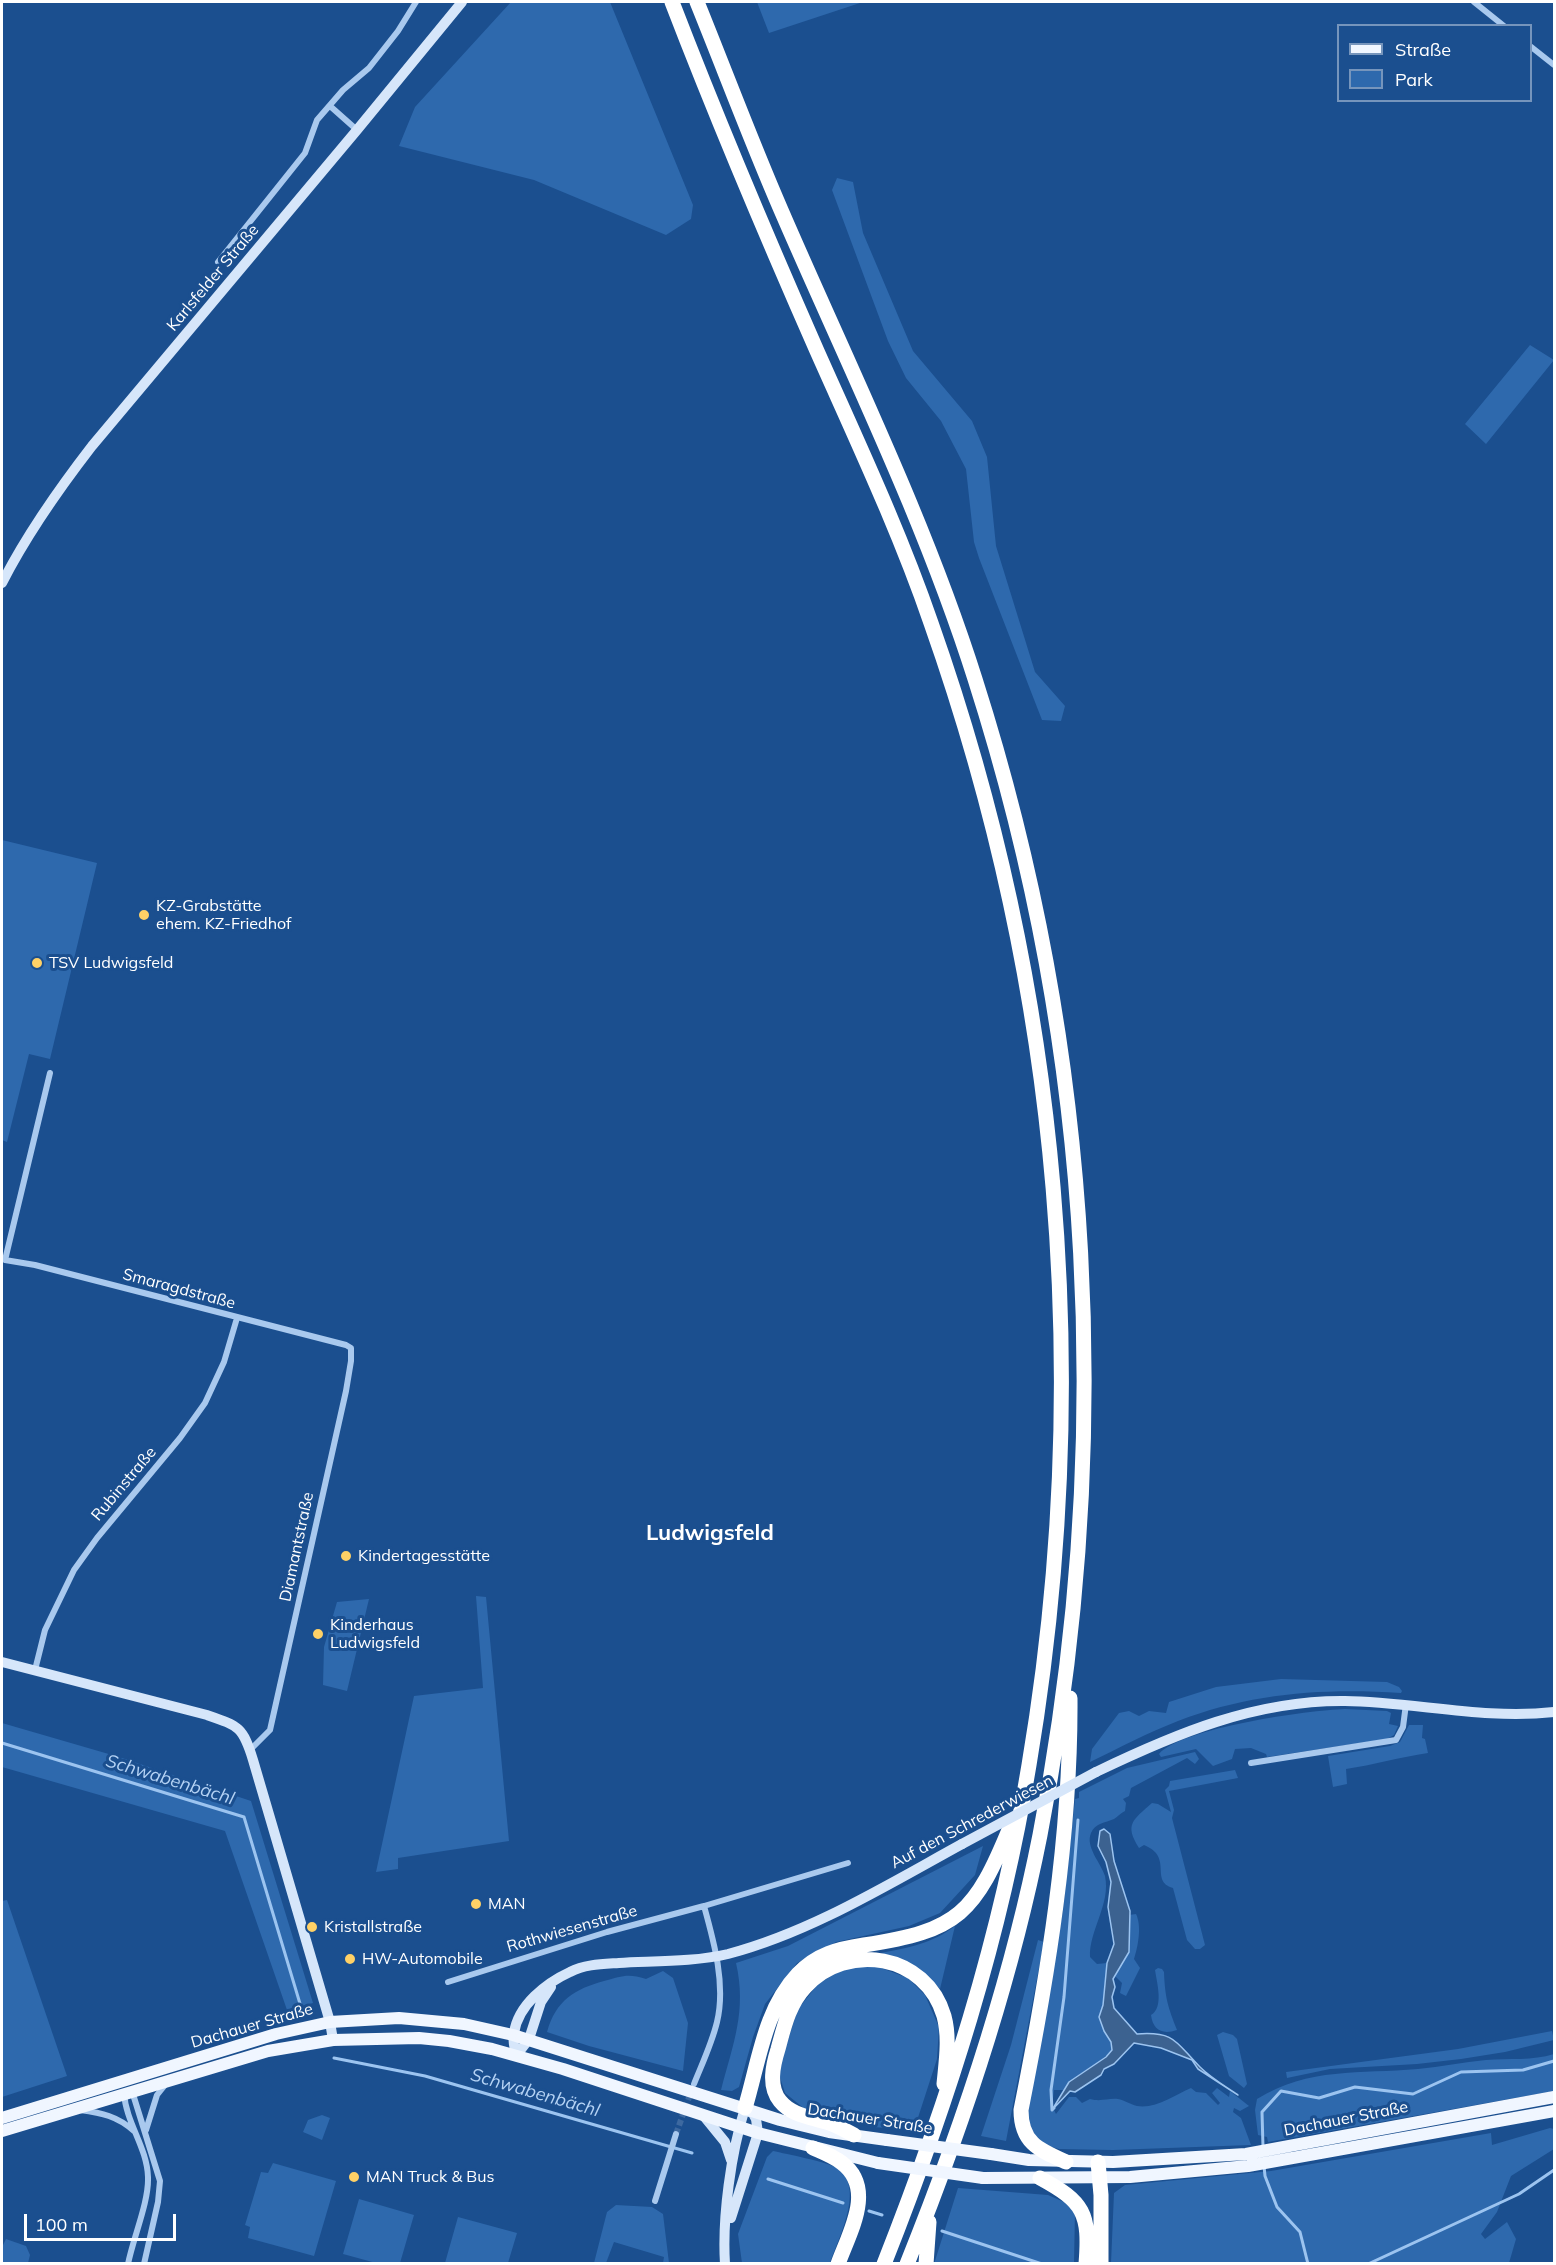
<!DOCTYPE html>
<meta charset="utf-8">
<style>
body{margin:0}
#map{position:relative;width:1556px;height:2265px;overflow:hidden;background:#1b4f8f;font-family:Mulish,sans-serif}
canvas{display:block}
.frame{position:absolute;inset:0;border:3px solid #fff;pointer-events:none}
.legend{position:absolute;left:1337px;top:24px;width:195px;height:78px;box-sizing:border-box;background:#1b4f8f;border:2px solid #7695bc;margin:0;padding:8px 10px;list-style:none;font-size:18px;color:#fff}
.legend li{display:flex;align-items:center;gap:12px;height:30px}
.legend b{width:30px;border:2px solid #7695bc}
.scale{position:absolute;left:24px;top:2214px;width:152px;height:27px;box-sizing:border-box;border:3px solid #fff;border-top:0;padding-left:8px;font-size:18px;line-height:21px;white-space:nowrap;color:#fff;-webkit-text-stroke:4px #1b4f8f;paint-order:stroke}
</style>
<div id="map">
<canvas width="1556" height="2265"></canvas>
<div class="frame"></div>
<ul class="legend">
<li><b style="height:8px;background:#f0f6ff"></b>Straße</li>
<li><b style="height:16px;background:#2e69ad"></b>Park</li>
</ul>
<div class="scale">100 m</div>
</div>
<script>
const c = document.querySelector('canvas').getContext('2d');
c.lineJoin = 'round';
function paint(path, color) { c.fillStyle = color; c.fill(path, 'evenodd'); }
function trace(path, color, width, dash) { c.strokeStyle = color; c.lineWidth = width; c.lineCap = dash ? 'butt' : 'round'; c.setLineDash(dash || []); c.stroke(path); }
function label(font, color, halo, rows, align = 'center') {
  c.font = font + ' Mulish,sans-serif'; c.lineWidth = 6; c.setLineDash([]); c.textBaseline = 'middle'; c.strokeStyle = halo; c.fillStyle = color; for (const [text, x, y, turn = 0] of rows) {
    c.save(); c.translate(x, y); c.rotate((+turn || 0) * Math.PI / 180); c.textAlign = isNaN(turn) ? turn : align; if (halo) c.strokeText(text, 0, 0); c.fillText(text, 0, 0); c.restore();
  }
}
const green = new Path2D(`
 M511,2H610L693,205L691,219L666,235L534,180L399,146L415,107Z
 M757,2H863L769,33Z
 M837,178L853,182L863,233L913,351L972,421L987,457L996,546L1035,672L1065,706L1061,721L1042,720L979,558L974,542L966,469L941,421L906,378L888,341L832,190Z
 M1530,345L1554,360L1486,444L1465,424Z
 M2,840L97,863L50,1059L29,1054L7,1142L2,1140Z
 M476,1596L486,1597L509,1841L398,1858V1869L376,1872L414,1696L483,1688Z
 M369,1599L347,1691L323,1685L324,1647L337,1602Z
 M1281,1679L1387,1682L1399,1687L1402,1691L1401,1693C1323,1688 1251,1693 1178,1721C1147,1733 1119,1748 1090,1762L1092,1749L1119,1713L1129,1711L1139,1716L1149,1711L1166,1713L1169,1702L1216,1687Z
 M1345,1709L1387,1711L1391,1713L1389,1724L1398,1726L1394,1735L1387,1739L1267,1757L1266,1754L1251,1748L1235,1749L1232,1759L1213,1766L1196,1749L1161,1757L1159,1754C1181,1728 1309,1710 1345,1709Z
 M2,1723L119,1757L251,1801L313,2003L287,2010L225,1831L2,1767Z
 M1409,1725H1423L1422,1738L1425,1739L1428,1753C1400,1757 1373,1765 1346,1769L1347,1784L1333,1787L1328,1756L1390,1746L1400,1742Z
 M1195,1752L1199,1759L1195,1764L1187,1758L1131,1788L1129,1796L1123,1799L1126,1803L1125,1811C1121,1813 1117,1817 1114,1819C1105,1823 1095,1823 1091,1833C1085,1847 1101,1863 1105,1876C1111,1904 1089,1930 1090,1957L1097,1964L1107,1963L1103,2005L1100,2017L1104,2031L1111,2042L1112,2050C1098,2066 1075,2073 1064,2090H1054L1052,2106L1056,2114L1069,2097H1076L1082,2103L1090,2099C1101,2102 1108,2098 1118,2099C1124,2100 1130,2104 1137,2106C1156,2109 1175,2095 1191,2088L1196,2092L1206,2093L1218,2105L1220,2103L1212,2093L1217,2088L1229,2097L1230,2091L1249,2106L1240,2111L1234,2108L1233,2112L1241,2118L1251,2145L1113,2150L1059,2149C1034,2143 1032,2134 1026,2111L1063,1911L1075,1799L1079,1798V1792L1127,1768Z
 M1235,1770L1238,1778L1169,1791L1174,1810L1172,1818L1205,1945L1200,1949H1195L1187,1940L1173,1888C1149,1881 1174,1857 1144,1845L1139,1848C1124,1824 1133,1820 1152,1803L1158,1804L1171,1812L1165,1790L1169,1786L1170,1781Z
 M983,1846L975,1875L940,1913L909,1926L836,1942L797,1963L765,2004L753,2037L739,2087L732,2091L721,2090C733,2044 747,2011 736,1963L788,1946Z
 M7,1900L67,2076L2,2097V1901Z
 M1136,1914C1142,1926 1138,1947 1134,1959L1140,1968L1126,1996L1120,1993L1122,1983L1114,1975L1129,1952V1915Z
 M955,1926L940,1989L915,1966L881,1953C908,1948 933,1943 955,1926Z
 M1038,1940L1044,1942L1006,2141L981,2136L1011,2045Z
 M850,1965L876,1966L908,1978L925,1995L939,2027L937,2059L914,2130L873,2127L806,2110L785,2093L778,2071L798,2009L818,1984Z
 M1158,1968L1162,1969L1164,1972C1165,1998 1168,2007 1177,2030C1162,2035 1153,2030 1151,2015C1164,2008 1157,1983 1155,1970Z
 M663,1971L673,1978L688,2023L683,2071L589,2046L547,2032C556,2000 575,1989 604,1981C622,1976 628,1973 646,1979Z
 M1552,2031L1554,2040L1505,2052L1461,2059L1417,2064L1330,2069L1287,2078L1286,2072L1458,2049Z
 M1223,2032L1233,2035L1237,2039L1247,2084L1244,2088L1229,2076L1217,2035Z
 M1554,2054V2091L1268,2142L1267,2137L1258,2135L1255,2110L1257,2099C1309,2067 1360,2074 1418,2069C1441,2067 1463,2062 1486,2060C1510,2058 1532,2061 1554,2054Z
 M322,2115L330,2118L322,2140L303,2132L308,2120Z
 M1550,2128L1554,2129V2149L1511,2176L1497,2212L1481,2234L1485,2239L1507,2222L1516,2239L1509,2263H1111L1114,2193L1125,2185L1271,2171L1491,2133L1492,2145Z
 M773,2151C786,2154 828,2162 837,2168C866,2187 838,2239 830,2263H742L738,2234L767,2157Z
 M273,2163L336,2181L314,2256L248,2238L250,2227L245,2225L261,2172L268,2173Z
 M958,2188L1048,2195L1064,2202L1075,2212L1074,2263L934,2264Z
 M359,2199L414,2215L400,2263H376L343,2254Z
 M616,2205L652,2207L663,2214L669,2263H663L664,2257L614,2242L606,2263H594L607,2212Z
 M458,2217L517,2233L508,2263H445Z
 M6,2239L26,2246L30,2255L28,2263H2V2247Z`);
const water = new Path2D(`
 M1104,1829L1110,1834L1114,1861L1130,1911L1129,1952L1113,1979L1115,1987L1112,1997L1114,2008L1137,2034C1176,2031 1176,2043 1200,2067C1211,2078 1225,2086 1238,2095L1198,2069L1192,2060L1161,2048L1134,2043L1114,2064L1104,2069L1101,2075L1075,2092L1070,2091L1052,2110L1069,2082L1106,2057L1112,2050L1111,2042L1104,2031L1099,2017L1103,2005L1107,1963L1114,1944L1108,1907L1111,1882L1106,1862L1098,1846L1100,1831Z`);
const stream = new Path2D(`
 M2,1743L244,1817L301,2007
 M334,2058L425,2076L692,2153
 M1054,2108L1052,2110L1051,2090L1064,1997L1078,1820
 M1263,2147L1262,2112L1281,2091L1319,2098L1355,2087L1413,2094L1461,2072L1523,2070L1554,2061
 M1264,2166L1265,2176L1277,2207L1300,2232L1308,2264
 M768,2179L843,2203
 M869,2211L882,2215
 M942,2231L1042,2264
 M1368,2264L1519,2194L1554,2170`);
const streetTunnel = new Path2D(`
 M676,2134L691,2092`);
const street = new Path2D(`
 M1474,2L1504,26
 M1530,46L1554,65
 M330,106L357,130
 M218,262L305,153L317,120L343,90L369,68L398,31L416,2
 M5,1260L35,1265L346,1345L351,1348V1361L346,1391L270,1730L250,1750
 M5,1260L50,1073
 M35,1670L45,1630L74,1570L97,1538L180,1438L205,1403L224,1362L237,1318
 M1251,1763L1396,1740L1403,1727L1406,1704
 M448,1982L607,1932L704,1906L848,1863
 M694,2084C702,2064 712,2043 717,2022C726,1985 714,1942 704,1906
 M132,2091L160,2181L158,2202L144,2264
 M124,2093C126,2123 147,2147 148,2177C149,2202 133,2238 128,2264
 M80,2110C102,2113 117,2116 134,2131
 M146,2130L157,2095L165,2085
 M655,2201L676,2134`);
const secondary = new Path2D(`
 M2,583C27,534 58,490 92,446L357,130L462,2
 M2,1662L207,1715C239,1726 243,1727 253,1760L330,2022L333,2040
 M1096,1772C1175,1734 1255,1700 1345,1701C1415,1702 1484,1720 1554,1712
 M516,2056C515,2049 512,2040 514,2033C518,2005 546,1983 570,1972C585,1964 603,1964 619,1963C653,1961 694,1962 728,1954C811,1932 887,1885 962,1844
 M516,2056L529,2039L541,2002L551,1987
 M703,2115L725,2142L731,2160
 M731,2218L758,2133L756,2119L751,2110L750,2112
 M725,2264C722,2217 731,2153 745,2108`);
const primary = new Path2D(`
 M2,2118L276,2034L330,2022L399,2018L464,2024L513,2035L780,2120L829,2132L887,2140
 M2,2131L268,2051L333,2040L419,2038L449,2041L492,2049L563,2069L758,2133L878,2163
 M991,2154L1029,2160L1113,2162L1246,2154L1554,2097
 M983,2178L1130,2177L1248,2166L1554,2111`);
const highway = new Path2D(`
 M672,2C717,119 766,235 817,351C857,441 899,530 931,623C1061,991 1094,1381 1029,1765C1001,1937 948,2102 884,2264
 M697,2C725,71 751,141 781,210C848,365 924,518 975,679C1095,1054 1115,1449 1040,1835C1011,1982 963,2125 907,2264
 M745,2108C759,2062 764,2010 798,1974C817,1954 838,1949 864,1945C959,1931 975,1913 1011,1825
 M854,2135C846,2131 838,2126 829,2123C812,2117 792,2116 780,2101C768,2086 773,2065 778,2049C784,2027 789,2004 805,1987C847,1941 926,1954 944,2016C950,2038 946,2062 944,2084
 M813,2148C822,2152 833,2156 842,2163C876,2189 849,2233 838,2264
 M1066,2162C1039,2150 1021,2143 1021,2110C1048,1975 1071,1836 1070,1698
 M1098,2162L1101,2195V2264
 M1040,2178C1084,2202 1090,2213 1086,2264
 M926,2264L929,2222`);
const secondaryBridge = new Path2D(`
 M962,1844L1096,1772`);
const primaryBridge = new Path2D(`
 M887,2140L991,2154
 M878,2163L983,2178`);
const markers = [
 [144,915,6,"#ffd166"],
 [37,963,6,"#ffd166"],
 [346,1556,6,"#ffd166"],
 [318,1634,6,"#ffd166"],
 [476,1904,6,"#ffd166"],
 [312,1927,6,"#ffd166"],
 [350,1959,6,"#ffd166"],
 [354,2177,6,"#ffd166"]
];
const streetNames = [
 ["Karlsfelder Straße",213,278,-50],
 ["Smaragdstraße",179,1289,15],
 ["Rubinstraße",124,1484,-50],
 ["Diamantstraße",297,1547,-78],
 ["Auf den Schrederwiesen",972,1822,-28],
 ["Rothwiesenstraße",572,1929,-16],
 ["Dachauer Straße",252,2026,-16],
 ["Dachauer Straße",870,2119,9],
 ["Dachauer Straße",1346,2119,-11]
];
const poiNames = [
 ["KZ-Grabstätte",156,906],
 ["ehem. KZ-Friedhof",156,924],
 ["TSV Ludwigsfeld",49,963],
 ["Kindertagesstätte",358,1556],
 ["Kinderhaus",330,1625],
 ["Ludwigsfeld",330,1643],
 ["MAN",488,1904],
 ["Kristallstraße",324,1927],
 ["HW-Automobile",362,1959],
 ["MAN Truck & Bus",366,2177]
];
const waterNames = [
 ["Schwabenbächl",170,1780,17],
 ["Schwabenbächl",535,2093,16]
];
const districtNames = [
 ["Ludwigsfeld",710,1533]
];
paint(green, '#2e69ad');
paint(water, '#3c6290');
trace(water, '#9cc4f0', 1.5);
trace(stream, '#9cc4f0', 3);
trace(streetTunnel, '#3d69a0', 6, [6, 3]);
trace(street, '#a9c9ee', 6);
trace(secondary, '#d6e6fa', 10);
trace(primary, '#f0f6ff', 12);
trace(highway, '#fff', 15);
trace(secondaryBridge, '#d6e6fa', 10);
trace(primaryBridge, '#f0f6ff', 12);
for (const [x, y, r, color] of markers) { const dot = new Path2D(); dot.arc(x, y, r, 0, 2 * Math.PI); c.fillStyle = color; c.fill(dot); trace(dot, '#1b4f8f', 2); }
label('16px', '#fff', '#1b4f8f', streetNames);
label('16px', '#fff', '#1b4f8f', poiNames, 'left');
label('italic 18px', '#b5d3f5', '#1b4f8f', waterNames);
label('bold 22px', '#fff', '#1b4f8f', districtNames);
</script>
